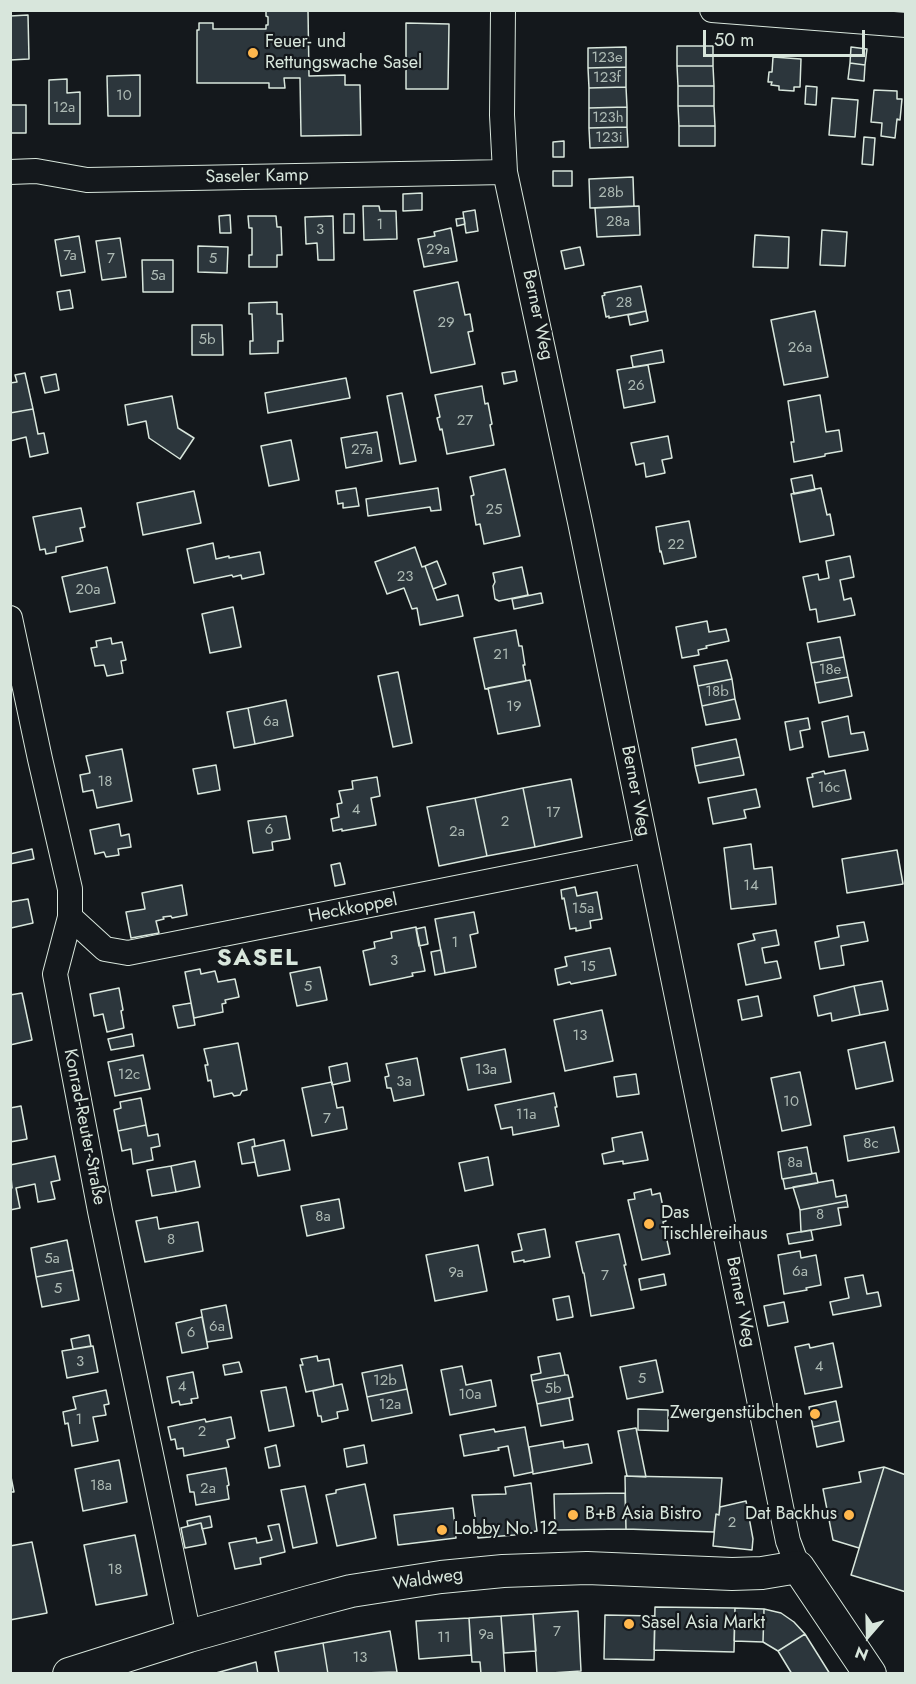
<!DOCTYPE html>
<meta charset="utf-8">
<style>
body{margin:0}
#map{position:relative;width:916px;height:1684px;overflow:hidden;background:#14181c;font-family:Jost,sans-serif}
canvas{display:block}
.frame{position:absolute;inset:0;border:12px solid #d8e6dc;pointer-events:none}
.north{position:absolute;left:838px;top:1606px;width:60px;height:60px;-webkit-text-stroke:4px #14181c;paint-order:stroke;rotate:200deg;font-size:16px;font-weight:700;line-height:24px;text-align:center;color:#d8e6dc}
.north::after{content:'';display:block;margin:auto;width:21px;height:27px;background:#d8e6dc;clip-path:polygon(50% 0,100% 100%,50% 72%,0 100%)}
.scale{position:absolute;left:703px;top:30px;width:162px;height:27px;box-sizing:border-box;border:3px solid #d8e6dc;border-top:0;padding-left:8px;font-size:18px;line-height:21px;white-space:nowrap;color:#d8e6dc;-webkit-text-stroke:4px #14181c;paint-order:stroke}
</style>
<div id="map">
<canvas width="916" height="1684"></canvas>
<div class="frame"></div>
<div class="north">N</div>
<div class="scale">50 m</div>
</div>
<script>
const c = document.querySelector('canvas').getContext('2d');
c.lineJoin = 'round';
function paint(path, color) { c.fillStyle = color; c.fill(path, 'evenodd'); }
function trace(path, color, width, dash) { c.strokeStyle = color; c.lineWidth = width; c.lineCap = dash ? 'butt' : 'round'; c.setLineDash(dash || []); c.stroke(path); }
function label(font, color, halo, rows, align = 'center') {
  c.font = font + ' Jost,sans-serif'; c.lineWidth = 4.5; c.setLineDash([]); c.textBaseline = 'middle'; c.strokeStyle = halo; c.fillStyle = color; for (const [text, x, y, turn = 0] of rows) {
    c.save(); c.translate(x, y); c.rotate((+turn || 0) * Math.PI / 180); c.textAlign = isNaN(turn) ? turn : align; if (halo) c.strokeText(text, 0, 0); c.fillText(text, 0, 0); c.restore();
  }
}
const building = new Path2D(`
 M266,10H308L309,76L345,75V85H360L361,135L301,136L300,78H284L285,88H269V83H197V30H199V23H213V29H266V25H268V17L266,16Z
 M28,15L29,59L10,60V16Z
 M406,23L449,24L448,89H406Z
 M677,46H713V66H677Z
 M626,47V67L588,68V48Z
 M851,47L867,49L865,65L850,63Z
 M773,57L801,59L800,87H794V91L779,90V86L771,85L772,82H768L769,72H772Z
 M850,63L865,65L864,81L848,79Z
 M677,66H713L714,86H678Z
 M626,67V87L589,88L588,68Z
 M140,75V116H108L107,76Z
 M67,79V93L80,92V124H49V80Z
 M678,86H714V106H678Z
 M806,86L817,87L816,105L805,104Z
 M626,87L627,107L589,108V88Z
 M874,90L897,91V99H902L900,120L897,119L895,138L881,136L882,123L871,122Z
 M832,98L858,100L855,137L829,135Z
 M10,105H26V133H10Z
 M678,106H714L715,126H679Z
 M627,107V127L589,128V108Z
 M679,126H715V146H679Z
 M627,127L628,147L590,148L589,128Z
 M864,137L875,138L873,165L862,164Z
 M564,141V157H553V142Z
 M553,171H572V186H553Z
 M633,177L634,206L590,208L589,179Z
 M422,193V210L403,211V194Z
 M363,206H379L380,211H396L397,239L364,240Z
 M639,206L640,235L597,237L595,208Z
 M475,210L478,231L466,233L463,212Z
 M344,214H354V233H344Z
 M230,215L231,233H220L219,216Z
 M248,216H276L277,227H281L282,255H277V267H249V255H252V228H249Z
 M333,216L334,260H318L317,243L306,244L305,217Z
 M464,218L465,224L457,226L456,219Z
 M451,228L457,261L424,267L418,239L435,236L434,232Z
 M822,230L847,232L845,266L820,265Z
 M755,235L789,237L788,268L753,267Z
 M79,236L85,272L61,276L55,240Z
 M120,238L126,277L102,280L96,241Z
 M198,246L228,247L227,273L198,272Z
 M580,247L584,265L565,269L561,251Z
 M142,260H173V292H143Z
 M458,282L465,315L470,314L473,331L468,332L475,364L431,373L414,291Z
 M641,286L646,311L609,318V316L606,317L602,296L605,295L604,293Z
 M70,290L73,308L60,310L57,292Z
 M277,302V314H282L283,341H278V353L250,354V341H253L252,314H249V303Z
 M646,311L648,321L630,325L628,315Z
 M815,311L828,377L784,385L771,320Z
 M192,325H222L223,355H192Z
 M662,350L664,362L633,367L631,356Z
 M648,365L655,402L624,408L617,370Z
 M515,371L517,381L504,384L502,373Z
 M25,373L33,409L10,413V383L17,382L15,375Z
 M56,374L59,390L45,393L41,377Z
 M346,378L350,398L268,413L265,393Z
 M482,386L485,404L488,403L492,424L490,425L494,445L447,454L442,429L440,430L437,418L440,417L435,395Z
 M402,393L416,461L400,464L387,396Z
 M820,395L826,432L839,430L842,451L825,454V456L794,462L791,442H794L788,401Z
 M172,396L178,428L194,438L180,459L149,438L146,421L128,425L125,405Z
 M33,409L38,434L44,433L48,453L30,457L26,437L10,441V413Z
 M377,432L382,461L346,468L341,438Z
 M668,436L672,458L662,460L665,473L646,477L644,463L636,465L631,443Z
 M291,440L299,480L269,486L261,446Z
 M505,469L520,536L484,544L480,524L476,525L471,496L474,495L470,477Z
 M812,475L815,490L794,494L791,479Z
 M356,488L359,506L343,508V503L338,504L336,491Z
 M438,488L441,510L431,511L430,507L368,516L366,499Z
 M821,488L827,515L830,514L834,535L800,542L791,494Z
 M194,491L201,523L143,535L137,503Z
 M81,508L85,527L80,528L83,541L56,547V552L46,554L45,549L40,550L33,517Z
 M689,521L696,557L664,564L661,551L660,552L656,527Z
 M213,543L216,559L229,556V558L260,552L264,574L242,579L241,575L233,577L232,575L194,583L187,549Z
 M415,547L422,567L425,566L437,600L458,595L463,616L420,625L417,608L412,609L404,588L387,594L375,562Z
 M850,556L854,577L840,580L844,600L851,598L855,615L818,622L816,609L810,610L803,577L818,574L819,580L829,578L826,561Z
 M437,561L446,584L433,589L425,566Z
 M107,567L115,603L70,612L62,577Z
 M522,567L528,595L499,601L495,599L493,586L495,582L493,573Z
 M541,593L543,603L514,609L512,599Z
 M233,607L241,647L210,653L202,614Z
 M707,621L709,632L726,629L729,641L706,646L707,648L698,650L699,655L682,658L676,627Z
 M516,630L519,646H522L525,665H523L526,681L485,689L474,638Z
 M840,637L844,657L811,663L807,643Z
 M111,638L112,644L122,642L126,660L121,661L123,673L107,676L104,665L95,666L91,648L97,647L96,641Z
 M844,657L848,677L815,683L811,663Z
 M727,660L732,679L698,686L694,666Z
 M398,672L412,743L393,747L378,676Z
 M848,677L852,696L819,703L815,683Z
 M732,679L735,699L702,706L698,686Z
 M530,680L540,726L498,734L488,688Z
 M735,699L740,719L706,725L702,706Z
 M286,700L293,736L255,744L248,708Z
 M248,708L255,744L234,748L227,712Z
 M848,716L851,734L864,732L868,750L829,757L822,722Z
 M808,718L810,729L800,731L803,747L790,750L785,722Z
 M736,739L740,757L695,766L692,748Z
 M122,749L132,801L97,808L93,790L83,792L80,775L90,773L86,756Z
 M740,757L744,775L699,783L695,766Z
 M216,765L220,790L198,794L193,769Z
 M845,770L851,799L813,807L807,778L813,777L812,774L824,771L825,774Z
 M377,777L380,796L371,798L376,825L342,831V829L333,831L331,819L339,817L337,804L342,803L339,791L353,789L352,781Z
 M571,779L582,837L535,847L523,788Z
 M523,788L535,847L487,856L475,798Z
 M756,789L760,807L744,810L746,818L713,824L708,798Z
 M475,798L487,856L439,866L427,807Z
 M286,816L290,839L272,842L273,850L253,853L248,821Z
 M119,824L121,836L129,834L131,847L118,849L119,855L106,857L104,852L95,854L90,830Z
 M751,844L754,869L772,867L776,904L731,909L724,848Z
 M32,849L34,859L10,864V854Z
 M897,850L903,884L847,893L842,859Z
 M340,863L345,884L335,886L331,865Z
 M182,885L187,915L172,918L171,916L163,917L164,919L156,921L159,933L131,938L126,912L145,909L142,893Z
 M575,887L577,896L597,892L602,919L590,921L591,928L576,931V928L570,929L564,898L562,899L561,890Z
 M28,899L33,923L11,928L10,902Z
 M474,912L478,933L470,935L476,967L445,973L435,919Z
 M864,922L868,941L841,946L844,965L820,969L815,942L839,937L837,926Z
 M416,927L425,971L412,973L413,976L370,985L363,951L375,948L374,942L392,938L391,932Z
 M425,927L428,944L419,946L416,929Z
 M776,930L779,945L762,948L765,963L777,961L781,978L746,985L738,944L755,940L753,934Z
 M610,948L616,975L571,984L570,982L558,985L555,969L567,966L565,957Z
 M441,950L445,973L435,975L431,952Z
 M320,967L327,1000L297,1006L290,973Z
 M200,969L201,974L215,971L218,982L235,979L239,997L225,1000L226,1003L222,1004L223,1012L194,1018L185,972Z
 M882,981L888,1010L860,1015L854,986Z
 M854,986L860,1015L832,1021L831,1013L818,1016L814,996Z
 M119,988L123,1010L121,1011L124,1028L107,1032L103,1014L94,1016L90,994Z
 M22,993L32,1040L10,1045V995Z
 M758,996L762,1016L742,1020L738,1000Z
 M191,1003L195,1025L178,1028L173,1006Z
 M602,1010L613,1061L565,1071L554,1020Z
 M132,1034L134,1046L111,1050L108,1039Z
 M885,1042L893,1081L856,1089L848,1050Z
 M238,1043L247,1090L242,1091L240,1095L234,1096L232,1093L214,1097L211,1080L208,1081L205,1065H208L204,1049Z
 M505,1049L511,1082L468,1090L461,1058Z
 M143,1055L150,1089L115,1096L108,1062Z
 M417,1058L424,1095L394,1101L391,1088H387L385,1077L389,1076L386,1064Z
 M347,1063L350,1081L332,1085L329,1067Z
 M800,1072L811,1125L782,1131L771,1078Z
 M636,1074L639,1094L617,1097L614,1077Z
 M332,1082L337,1108L343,1107L347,1129L312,1136L302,1088Z
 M554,1093L557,1107H555L559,1126L513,1135L512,1127L501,1129L495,1105Z
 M141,1098L146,1125L118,1131L114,1110L121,1108L120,1102Z
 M21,1106L27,1139L10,1142V1108Z
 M146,1125L148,1136L158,1134L160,1146L151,1148L153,1160L133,1164L131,1149L122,1151L118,1131Z
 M894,1127L899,1152L848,1161L844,1136Z
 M642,1132L648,1160L623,1164V1161L604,1164L602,1154L614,1151L612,1138Z
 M254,1139L255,1146L252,1147L255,1162L242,1164L238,1143Z
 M284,1140L290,1170L258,1176L252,1147Z
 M807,1147L812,1174L782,1179L778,1152Z
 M55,1156L60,1180L51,1182L55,1199L38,1202L35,1184L16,1188L20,1208L10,1210V1188H12L10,1165Z
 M488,1157L493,1185L465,1191L459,1163Z
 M195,1161L200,1187L176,1192L171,1166Z
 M171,1166L176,1192L152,1196L147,1170Z
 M816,1173L818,1183L785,1189L783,1179Z
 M833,1180L836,1197L846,1195L847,1201L800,1210L793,1187Z
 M651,1189L652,1195L660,1193L666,1221L663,1222L670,1254L642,1260L628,1200L635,1199L634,1193Z
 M339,1199L344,1228L307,1236L301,1206Z
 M847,1201L848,1207L838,1208L841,1225L801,1232L800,1210Z
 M157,1217L159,1229L198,1222L203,1251L145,1262L136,1221Z
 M545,1229L550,1257L524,1262V1260L514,1262L512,1252L522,1250L518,1234Z
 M811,1230L813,1240L789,1244L787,1234Z
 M619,1234L626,1265H624L634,1308L591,1316L584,1273H583L576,1242Z
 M67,1240L73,1270L36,1277L31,1248Z
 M478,1245L487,1291L435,1301L426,1255Z
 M800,1251L801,1258L816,1255L821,1285L806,1288L807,1290L784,1294L778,1255Z
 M73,1270L79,1300L42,1307L36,1277Z
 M664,1274L666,1285L641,1290L639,1279Z
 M863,1275L867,1294L878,1292L881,1306L833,1315L830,1302L849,1298L845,1278Z
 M569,1296L573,1317L557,1320L553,1299Z
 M784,1302L788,1322L768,1326L764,1306Z
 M226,1305L232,1338L207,1342L201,1310Z
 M202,1317L208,1348L182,1353L176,1323Z
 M89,1335L91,1346L73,1349L71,1339Z
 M833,1343L842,1387L805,1394L795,1347L809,1344L810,1348Z
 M93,1346L98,1372L67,1378L62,1351Z
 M560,1353L565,1375L532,1381L531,1375L541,1373L538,1357Z
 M317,1356L318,1361L329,1359L334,1386L306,1392L300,1365H303L301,1359Z
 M656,1360L663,1392L627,1399L620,1367Z
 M239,1362L242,1372L225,1375L223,1365Z
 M402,1365L407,1389L367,1397L362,1373Z
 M462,1366L466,1385L491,1380L496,1406L450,1415L441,1370Z
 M193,1372L198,1398L191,1399L192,1403L180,1405L179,1401L172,1403L167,1377Z
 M565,1375H568L573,1397L537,1404L532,1381Z
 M342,1384L348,1410L337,1412L338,1418L322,1422L321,1416H318L313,1391Z
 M286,1387L294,1426L269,1431L261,1391Z
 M407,1389L412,1413L372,1421L367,1397Z
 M106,1390L109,1404L104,1405L106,1415L93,1417L98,1441L72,1446L68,1423L65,1424L63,1412L76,1409L73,1397Z
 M569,1398L573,1420L541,1426L537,1404Z
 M836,1401L840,1421L813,1427L809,1407Z
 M638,1409L668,1410V1431L638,1430Z
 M231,1417L235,1438L227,1440L229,1447L184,1456L183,1448L177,1449L175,1439L171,1440L168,1427L205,1419L206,1422Z
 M840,1421L844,1441L817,1447L813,1427Z
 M525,1427L533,1472L514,1476L508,1446L498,1448L499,1450L464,1456L460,1435L494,1429L495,1432Z
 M636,1428L646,1477L627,1476L618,1431Z
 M563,1441L564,1448L588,1444L592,1463L533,1474L529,1447Z
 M276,1445L280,1466L269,1468L265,1448Z
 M364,1445L367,1463L347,1467L344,1449Z
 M119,1460L127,1502L83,1511L75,1469Z
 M884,1467L859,1548L833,1540L823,1489L861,1482L859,1472Z
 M884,1467L906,1475V1592L851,1575Z
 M226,1468L229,1485L227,1486L229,1499L196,1505L194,1492H190L187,1475Z
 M10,1472L14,1492H10Z
 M625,1476L722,1478L719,1515L716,1514L714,1532L626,1529Z
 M531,1483L537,1531L514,1535L478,1538L472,1495L506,1494L505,1487Z
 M365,1484L376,1538L337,1546L326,1495L336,1493V1490Z
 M305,1486L317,1543L293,1548L281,1490Z
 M625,1493L626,1529L555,1530L554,1494Z
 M746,1501L753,1539L752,1550L713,1546L716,1514L719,1515L720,1507Z
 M453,1508L456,1538L398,1545L394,1515Z
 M210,1516L212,1527L202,1529L201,1523L188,1526L187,1521Z
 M201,1523L206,1544L185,1548L181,1528Z
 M279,1524L285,1552L260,1558L261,1564L235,1569L229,1543L256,1538L257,1543L272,1540L268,1526Z
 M135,1535L147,1595L96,1605L84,1545Z
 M32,1542L47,1613L10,1620V1546Z
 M655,1607L735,1608L734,1652L654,1650Z
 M735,1608L764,1609L763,1642L734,1641Z
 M764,1609L781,1613L794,1622L805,1634L778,1651L763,1642Z
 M578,1611L581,1671L537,1674L533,1614Z
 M533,1614L536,1651L504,1653L501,1616Z
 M605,1615L655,1616L654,1660L604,1659Z
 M501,1616L505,1674H481L480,1662H472L469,1618Z
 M469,1618L471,1655L419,1659L416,1621Z
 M390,1631L397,1672L328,1674L323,1643Z
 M805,1634L830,1674H792L778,1651Z
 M323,1643L328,1674H279L275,1652Z
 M256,1662L258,1674H216V1673Z`);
const minor = new Path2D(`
 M503,10L502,115L505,172L580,522L788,1541L798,1567
 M712,10L906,25
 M10,172L36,171L87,180L505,172
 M10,618L40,759L70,889V917L55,974L100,1211L189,1636
 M70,917L105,949L128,953L647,850`);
const major = new Path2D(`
 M69,1674L189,1636L309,1602L351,1591L441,1577L503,1571L587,1568L732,1574L762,1573L798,1567L870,1674`);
const markers = [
 [253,53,6,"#ffb74d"],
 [649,1224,6,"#ffb74d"],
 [815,1414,6,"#ffb74d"],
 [573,1515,6,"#ffb74d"],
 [849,1515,6,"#ffb74d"],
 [442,1530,6,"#ffb74d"],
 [629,1624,6,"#ffb74d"]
];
const numberNames = [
 ["123e",607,58],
 ["123f",607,78],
 ["10",124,96],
 ["12a",64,108],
 ["123h",608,118],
 ["123i",609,138],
 ["28b",611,193],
 ["28a",618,222],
 ["1",380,225],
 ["3",320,230],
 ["29a",438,250],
 ["7a",70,256],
 ["7",111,259],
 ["5",213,259],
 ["5a",158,276],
 ["28",624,303],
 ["29",446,323],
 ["5b",207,340],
 ["26a",800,348],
 ["26",636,386],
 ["27",465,421],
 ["27a",362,450],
 ["25",494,510],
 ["22",676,545],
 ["23",405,577],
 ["20a",88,590],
 ["21",501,655],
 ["18e",830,670],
 ["18b",717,692],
 ["19",514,707],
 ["6a",271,722],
 ["18",105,782],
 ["16c",829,788],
 ["4",356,810],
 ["17",553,813],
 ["2",505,822],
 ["6",269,830],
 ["2a",457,832],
 ["14",751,886],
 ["15a",583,909],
 ["1",455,943],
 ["3",394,961],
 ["15",588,967],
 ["5",308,987],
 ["13",580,1036],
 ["13a",486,1070],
 ["12c",129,1075],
 ["3a",404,1082],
 ["10",791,1102],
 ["11a",526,1115],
 ["7",327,1119],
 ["8c",871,1144],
 ["8a",795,1163],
 ["8",820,1215],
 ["8a",323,1217],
 ["8",171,1240],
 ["5a",52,1259],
 ["6a",800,1272],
 ["9a",456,1273],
 ["7",605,1276],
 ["5",58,1289],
 ["6a",217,1327],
 ["6",191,1333],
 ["3",80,1362],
 ["4",819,1367],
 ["5",642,1379],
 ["12b",385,1381],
 ["4",182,1387],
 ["5b",553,1389],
 ["10a",470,1395],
 ["12a",390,1405],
 ["1",79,1420],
 ["2",202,1432],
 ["18a",101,1486],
 ["2a",208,1489],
 ["2",732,1523],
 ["18",115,1570],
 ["7",557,1632],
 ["9a",486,1635],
 ["11",444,1638],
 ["13",360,1658]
];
const poiNames = [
 ["Feuer- und",265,43],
 ["Rettungswache Sasel",265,64],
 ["Das",661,1214],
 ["Tischlereihaus",661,1235],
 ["Zwergenstübchen",803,1414,"right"],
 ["B+B Asia Bistro",585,1515],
 ["Dat Backhus",837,1515,"right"],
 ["Lobby No. 12",454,1530],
 ["Sasel Asia Markt",641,1624]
];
const streetNames = [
 ["Saseler Kamp",257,177,-1],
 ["Berner Weg",537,315,78],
 ["Berner Weg",635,791,79],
 ["Heckkoppel",353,909,-11],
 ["Konrad-Reuter-Straße",84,1127,79],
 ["Berner Weg",740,1302,79],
 ["Waldweg",428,1580,-8]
];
const districtNames = [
 ["SASEL",258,959]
];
paint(building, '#2c363c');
trace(building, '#d8e6dc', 1.5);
trace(minor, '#d8e6dc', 26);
trace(major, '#d8e6dc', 34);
trace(minor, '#14181c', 24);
trace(major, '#14181c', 32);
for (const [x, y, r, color] of markers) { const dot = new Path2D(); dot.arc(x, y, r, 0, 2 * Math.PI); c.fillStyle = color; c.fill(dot); trace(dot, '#14181c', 2); }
label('15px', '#adbab4', null, numberNames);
label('18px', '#d8e6dc', '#14181c', poiNames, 'left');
label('18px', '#d8e6dc', '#14181c', streetNames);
c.letterSpacing = '1.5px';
label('bold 24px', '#d8e6dc', '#14181c', districtNames);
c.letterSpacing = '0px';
</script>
